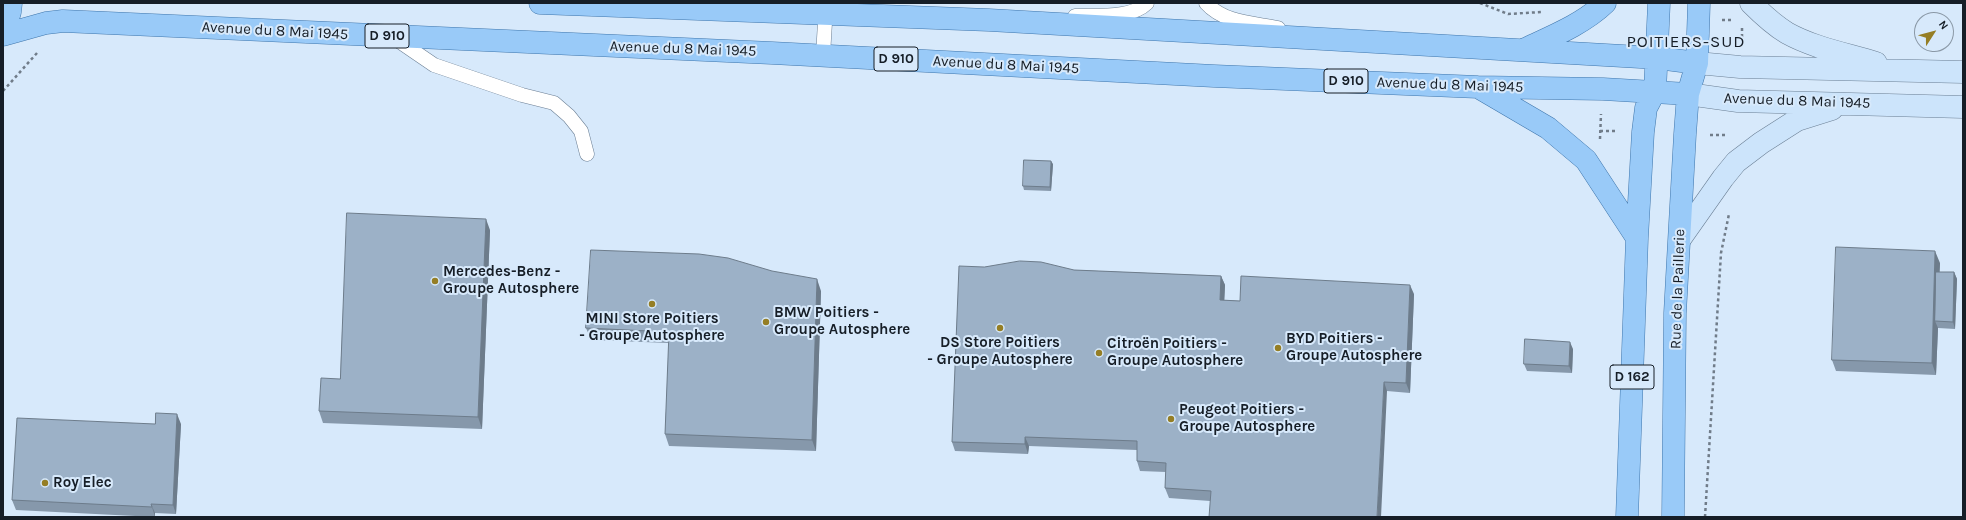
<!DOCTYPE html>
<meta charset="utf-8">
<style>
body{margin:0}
#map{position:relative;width:1966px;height:520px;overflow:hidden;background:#d7e9fb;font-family:Karla,sans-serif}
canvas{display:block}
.frame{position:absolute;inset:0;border:4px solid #161e27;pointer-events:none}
.north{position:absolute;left:1914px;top:12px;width:40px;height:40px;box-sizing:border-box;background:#d7e9fb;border:1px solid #8a98a6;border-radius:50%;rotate:54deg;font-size:11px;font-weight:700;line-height:16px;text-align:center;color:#161e27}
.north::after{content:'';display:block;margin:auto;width:14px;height:18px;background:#957e25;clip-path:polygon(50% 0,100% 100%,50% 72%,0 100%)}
</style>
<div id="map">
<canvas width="1966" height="520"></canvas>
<div class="frame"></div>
<div class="north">N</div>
</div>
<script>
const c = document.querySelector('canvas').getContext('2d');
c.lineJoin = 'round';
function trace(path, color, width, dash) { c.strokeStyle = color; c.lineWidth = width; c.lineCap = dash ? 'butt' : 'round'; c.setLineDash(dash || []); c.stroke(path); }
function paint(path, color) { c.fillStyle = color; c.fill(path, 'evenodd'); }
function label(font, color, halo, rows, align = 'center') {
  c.font = font + ' Karla,sans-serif'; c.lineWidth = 4; c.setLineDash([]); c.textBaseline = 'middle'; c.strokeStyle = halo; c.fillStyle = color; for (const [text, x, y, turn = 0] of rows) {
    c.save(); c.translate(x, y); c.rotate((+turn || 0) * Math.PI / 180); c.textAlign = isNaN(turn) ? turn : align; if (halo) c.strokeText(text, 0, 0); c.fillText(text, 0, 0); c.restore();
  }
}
const path = new Path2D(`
 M1480,3L1508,14L1542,12
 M1722,20H1733
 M1742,43V28
 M3,91L37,53
 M1600,131H1618
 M1710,135H1728
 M1600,139L1601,114
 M1705,517L1721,253L1729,214`);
const lane = new Path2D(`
 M1206,3C1224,23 1253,23 1278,28
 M1075,16C1097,15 1131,19 1147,3
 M393,37L434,65L522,95L554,103L569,116L581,131L587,154
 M823,55L826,6`);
const secondary = new Path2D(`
 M1751,3C1762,14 1774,25 1787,33C1814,48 1847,54 1876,63
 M1697,63L1740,67L1963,72
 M1688,94L1738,101L1963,107
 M1680,239L1723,178L1736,162L1761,143L1797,120L1832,109`);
const primary = new Path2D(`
 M540,3L989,20L1658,58L1697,63
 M3,34L10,12L11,3
 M3,35L46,23L63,21L772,53L1214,76L1478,87L1603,89L1688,94
 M1525,49C1553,36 1583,24 1605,3
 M1478,87L1548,128L1586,160L1637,238
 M1627,517L1637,238L1643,132L1646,108L1655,91L1659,3
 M1673,517L1675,313L1685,134L1688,94L1697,63L1699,3`);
const wall = new Path2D(`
 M1053,164L1051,191L1024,190L1023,186Z
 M490,230L482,429L323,423L319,411L340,379Z
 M1940,263L1939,272H1954L1957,279L1955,329L1938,328L1936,375L1836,371L1832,360Z
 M1074,270L1221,276L1225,285L1224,300L1240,301L1414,294L1410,393L1387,391L1210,501L1169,498L1165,488L1166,472L1140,471L1137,461V450L1029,446L1028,454L955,451L952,442Z
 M821,291L816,451L669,446L665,434L669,343L591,340L586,328Z
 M1573,349L1572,373L1527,371L1524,364Z
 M155,424H181L176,514L155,513V517L16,510L12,500Z`);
const shadedWall = new Path2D(`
 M1051,161L1053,164L1051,191L1050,187Z
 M486,219L490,230L482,429L478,417Z
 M1935,251L1940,263L1938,321H1935L1938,328L1936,375L1932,363Z
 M1954,272L1957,279L1955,329L1953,322Z
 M1221,276L1225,285L1224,309L1220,300Z
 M817,279L821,291L816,451L812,440Z
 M1410,285L1414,294L1410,393L1406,383Z
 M1570,342L1573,349L1572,373L1569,366Z
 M1384,382L1387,391L1381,517H1377Z
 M177,414L181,424L176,514L173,505Z
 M1025,437L1029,446L1028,454L1025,444Z
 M151,504L155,513V517L152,507Z`);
const building = new Path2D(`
 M1024,160L1051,161L1050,187L1023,186Z
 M347,213L486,219L478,417L319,411L321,378L340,379Z
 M1836,247L1935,251L1932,363L1832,360Z
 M591,250L699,254L728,258L772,271L817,279L812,440L665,434L669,332L586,328Z
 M1020,261L1041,262L1074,270L1221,276L1220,300L1240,301L1241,276L1410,285L1406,383L1384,382L1377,517H1209L1211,491L1165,488L1166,463L1137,461V441L1025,437V444L952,442L959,266L984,267Z
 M1936,272H1954L1953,322L1935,321Z
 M1525,339L1570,342L1569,366L1524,364Z
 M156,413L177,414L173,505L151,504L152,507L12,500L17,418L155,424Z`);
const markers = [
 [435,281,4,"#957e25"],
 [652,304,4,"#957e25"],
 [766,322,4,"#957e25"],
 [1000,328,4,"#957e25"],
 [1278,348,4,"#957e25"],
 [1099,353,4,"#957e25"],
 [1171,419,4,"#957e25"],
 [45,483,4,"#957e25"]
];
const shields = [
 [387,36,44],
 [896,59,44],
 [1346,81,44],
 [1632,377,44]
];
const shieldNames = [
 ["D 910",387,36],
 ["D 910",896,59],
 ["D 910",1346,81],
 ["D 162",1632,377]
];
const streetNames = [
 ["Avenue du 8 Mai 1945",275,31,3],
 ["Avenue du 8 Mai 1945",683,49,2],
 ["Avenue du 8 Mai 1945",1006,65,3],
 ["Avenue du 8 Mai 1945",1450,85,2],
 ["Avenue du 8 Mai 1945",1797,101,2],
 ["Rue de la Paillerie",1678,289,-88]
];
const poiNames = [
 ["Mercedes-Benz -",443,272],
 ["Groupe Autosphere",443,289],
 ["BMW Poitiers -",774,313],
 ["Groupe Autosphere",774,330],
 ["MINI Store Poitiers",652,319,"center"],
 ["- Groupe Autosphere",652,336,"center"],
 ["BYD Poitiers -",1286,339],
 ["Groupe Autosphere",1286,356],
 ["DS Store Poitiers",1000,343,"center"],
 ["- Groupe Autosphere",1000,360,"center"],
 ["Citroën Poitiers -",1107,344],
 ["Groupe Autosphere",1107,361],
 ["Peugeot Poitiers -",1179,410],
 ["Groupe Autosphere",1179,427],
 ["Roy Elec",53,483]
];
const quarterNames = [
 ["POITIERS-SUD",1686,42]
];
trace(lane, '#6b7f94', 15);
trace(secondary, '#6b7f94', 23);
trace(primary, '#3f76ac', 23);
trace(path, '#707c89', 2.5, [3, 3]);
trace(lane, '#fff', 14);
trace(secondary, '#cce4fb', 22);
trace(primary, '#99caf8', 22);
paint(wall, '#8698ab');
paint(shadedWall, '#6d7c8b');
paint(building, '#9cb1c7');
trace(building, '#6d7c8b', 1);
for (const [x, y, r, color] of markers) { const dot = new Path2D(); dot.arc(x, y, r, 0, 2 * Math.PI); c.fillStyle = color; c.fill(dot); trace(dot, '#d7e9fb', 1.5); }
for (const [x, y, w] of shields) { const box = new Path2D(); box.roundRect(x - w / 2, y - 12, w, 24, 3); c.fillStyle = '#d7e9fb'; c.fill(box); trace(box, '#161e27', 1); }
label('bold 14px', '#161e27', null, shieldNames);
label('15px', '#161e27', '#d7e9fb', streetNames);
label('bold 15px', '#161e27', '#d7e9fb', poiNames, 'left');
c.letterSpacing = '1px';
label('17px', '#161e27', '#d7e9fb', quarterNames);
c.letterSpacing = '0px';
</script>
